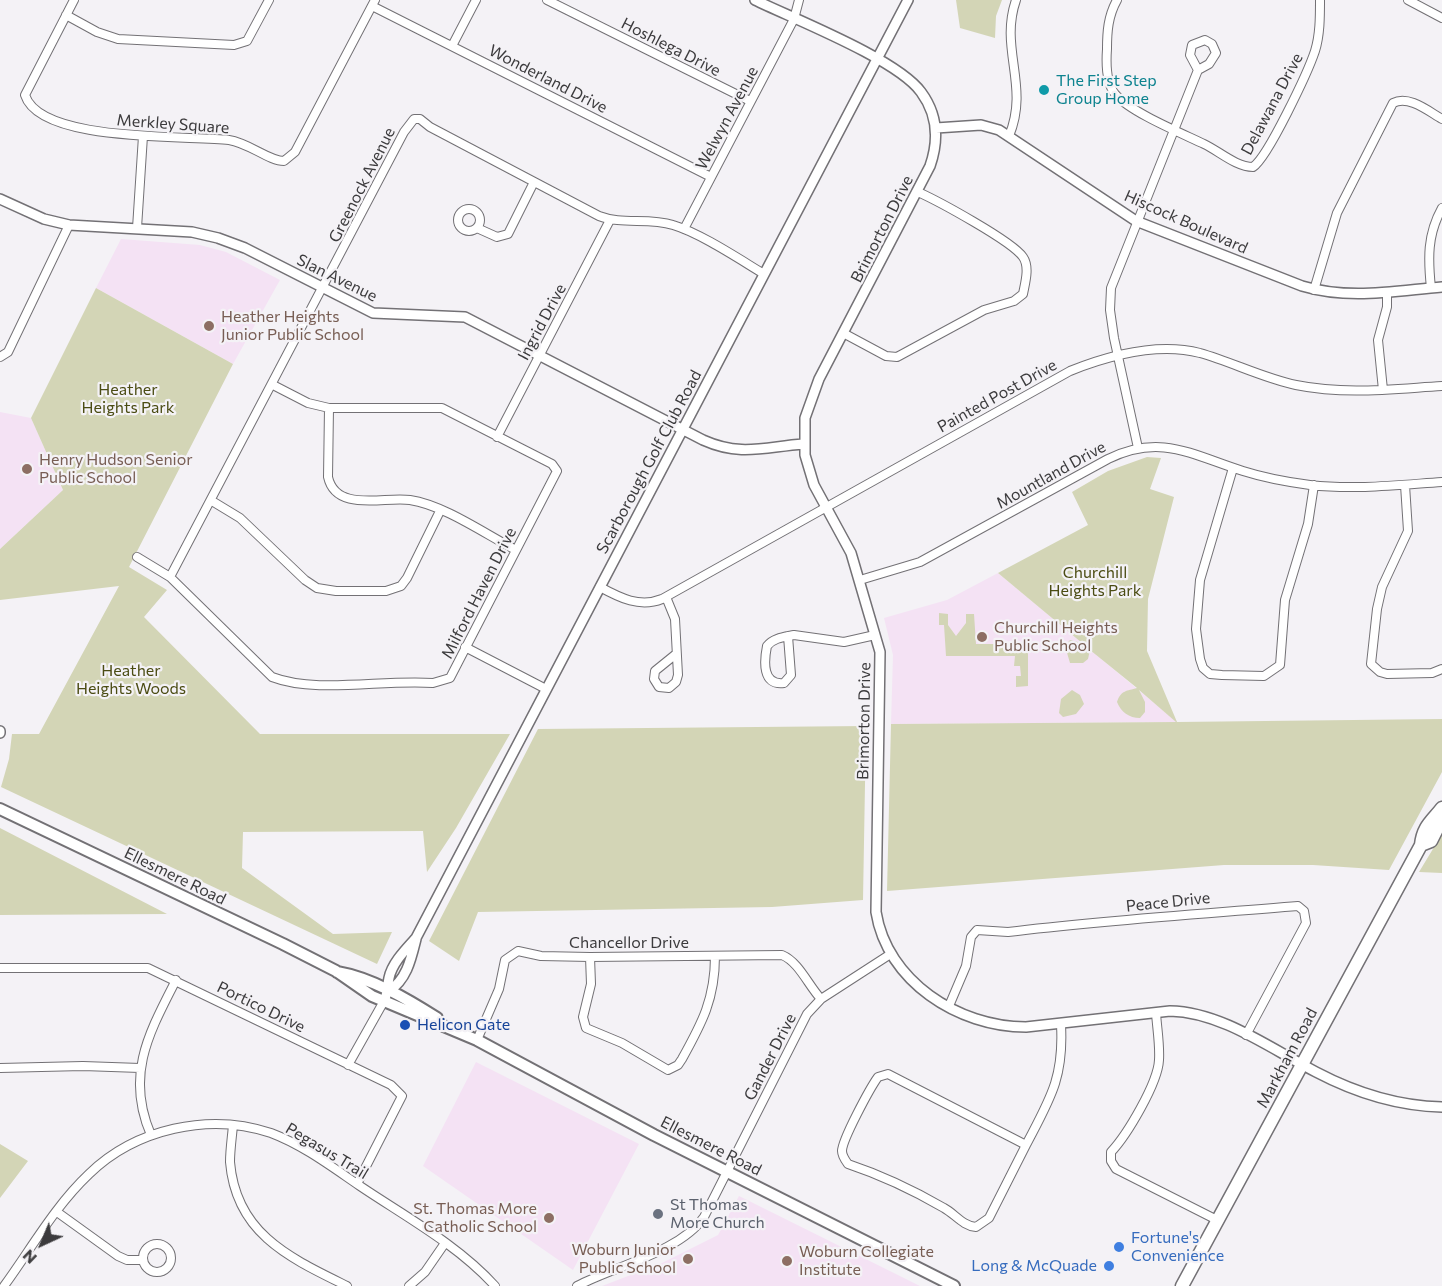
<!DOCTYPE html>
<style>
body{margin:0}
#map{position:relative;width:1442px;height:1286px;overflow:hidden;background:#f4f2f6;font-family:Commissioner,sans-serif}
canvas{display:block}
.north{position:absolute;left:12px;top:1214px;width:60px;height:60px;-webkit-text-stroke:4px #f4f2f6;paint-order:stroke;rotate:224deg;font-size:16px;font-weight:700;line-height:24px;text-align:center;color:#3c3b3d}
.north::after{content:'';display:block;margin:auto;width:21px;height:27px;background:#3c3b3d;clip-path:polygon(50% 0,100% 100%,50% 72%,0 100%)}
</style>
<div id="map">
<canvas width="1442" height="1286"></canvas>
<div class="north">N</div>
</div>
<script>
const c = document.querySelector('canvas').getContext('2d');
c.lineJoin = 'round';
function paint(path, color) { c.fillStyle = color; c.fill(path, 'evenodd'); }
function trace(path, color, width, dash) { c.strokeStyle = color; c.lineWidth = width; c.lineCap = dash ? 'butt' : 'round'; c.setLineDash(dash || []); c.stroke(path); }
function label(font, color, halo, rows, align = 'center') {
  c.font = font + ' Commissioner,sans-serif'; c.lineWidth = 4.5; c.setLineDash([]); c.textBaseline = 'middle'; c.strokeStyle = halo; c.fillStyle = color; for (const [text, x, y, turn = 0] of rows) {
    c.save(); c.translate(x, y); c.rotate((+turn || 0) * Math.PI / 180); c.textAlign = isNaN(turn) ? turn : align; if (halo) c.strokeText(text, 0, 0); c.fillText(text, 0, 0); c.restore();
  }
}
const education = new Path2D(`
 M121,239L200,245L226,252L280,280L233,364L96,288Z
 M0,412L31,418L63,490L0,549Z
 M998,573L1177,722L891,724L893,655L884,618L947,600Z
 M476,1062L639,1144L573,1270L423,1166Z
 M739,1196L920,1286H602L662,1263L718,1235Z`);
const green = new Path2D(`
 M956,0H1002L996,16L995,38L960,28Z
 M96,288L233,364L129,567L167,590L144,617L260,734H510L456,828L427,872L423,831L243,832L242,868L333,934L392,932L377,964L1,787L9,759L12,734H39L119,586L0,600V549L63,490L31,418Z
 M1147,457L1161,458L1150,489L1174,497L1148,599L1147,651L1177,722L1442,719V772L1389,870L1313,865H1224L887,891L891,724L1176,722L1139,690L1145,702V712L1140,718C1129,718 1121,712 1117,702C1121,690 1127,691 1137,688L1090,650L1088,659L1083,663H1070L1065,646L1070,640L1082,643L998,573L1088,525L1072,492L1108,471Z
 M939,613L948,614V625L956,636L966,623V614H974L976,644H1028V686L1016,687V676H1021L1020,666H1014L1015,656H946L944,625H939Z
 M1072,690L1080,695L1084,704L1076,714L1063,717L1059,713L1061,699Z
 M866,726L863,900L772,907L478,912L459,961L429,941L538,729Z
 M0,828L167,914L0,915Z
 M1442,834V873L1419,872Z
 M0,1144L28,1161L0,1198Z`);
const minor = new Path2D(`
 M74,0L25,95C40,143 187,135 229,140C249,143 269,161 284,161L295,152L375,0
 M547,0L750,101
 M1117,0C1108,16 1107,32 1107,49C1106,63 1106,83 1115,94C1130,112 1181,133 1204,144C1219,151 1236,167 1253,167C1268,157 1308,72 1315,51C1320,35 1320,17 1320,0
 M1408,0L1442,18
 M372,6L711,177
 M66,15L97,32L118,39L234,45L247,41L269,0
 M452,46L476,0
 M1009,136C1030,86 999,49 1016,0
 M458 220a11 11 0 1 1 22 0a11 11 0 1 1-22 0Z
 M137,228L143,136
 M477,228L497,237L508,234L534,182
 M684,229L794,19L799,0
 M1431,288C1428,259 1427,235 1442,208
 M1314,290L1337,213L1393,103C1409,95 1428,111 1442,119
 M845,334L886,356L897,357L984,310L1014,301L1023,294C1025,283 1030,267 1023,257C1012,241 938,201 918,192
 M0,357L8,352L69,225
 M1383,390L1378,340L1387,307V294
 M329,408L328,477C336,513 385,496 410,500C444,505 485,534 516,550
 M497,437L610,220
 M1138,448L1114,338L1110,310L1111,288L1198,70L1209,64L1216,53L1212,44L1205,40L1192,45L1190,55L1198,70
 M1233,468L1200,580L1196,629L1200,659L1203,668L1210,674L1222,675L1264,676L1280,665L1285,600L1308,524L1314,485
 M1405,485L1408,531L1382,587L1377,609L1371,664L1380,672L1387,674L1432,673L1442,669
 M212,501L240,518L305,580L317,588L336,591H386L401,586L407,578L440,511
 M137,557L170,577L272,677C316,694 384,679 433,683L450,678L557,471L552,464L442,408H329L308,403L273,385
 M170,577L404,132L414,119H420L430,127L599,216C622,225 649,217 673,225C700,233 739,259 764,274
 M860,580L920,562L1108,459C1161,433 1192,455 1243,471C1265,478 1287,482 1310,485C1354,490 1398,485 1442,482
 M600,587C620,598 640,608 662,599L1070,371C1110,355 1157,342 1200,353C1232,362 1263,378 1296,385C1345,395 1392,389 1442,386
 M666,597L675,619L678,675L676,682L669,688L659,687L654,679L655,671L676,654
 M788,636L791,675L784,683C762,686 764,661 767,646C773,638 784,637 794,635L844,642L875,635
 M465,647L546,689
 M590,957L591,984L583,1017L586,1028L622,1043L668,1070L678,1065L682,1059C702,1023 715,999 715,956
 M0,968H148L391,1085L402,1096L357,1184
 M949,1006L966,966L971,937L977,930L1008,932C1104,920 1201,914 1298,906L1304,911L1306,923L1246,1035
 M1156,1013C1157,1028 1160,1045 1159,1060C1158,1083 1127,1135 1111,1152V1161L1116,1169L1219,1221
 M477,1040L499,989L505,960L518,951L541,956L590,957L782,955C799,962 808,985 821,999
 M348,1065L384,1001
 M0,1068L83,1066L140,1068
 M233,1125C232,1137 230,1150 230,1162C236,1234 290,1258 347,1286
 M151,1135C125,1075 149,1033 176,980
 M1026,1145L989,1218L976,1227C963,1226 955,1214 944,1208C913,1190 881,1175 848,1164C845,1160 842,1156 842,1151C842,1140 870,1088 878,1077L888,1074L1026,1145C1050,1099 1064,1078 1061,1025
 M57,1212L118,1256L127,1260H142
 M143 1258a14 14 0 1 1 28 0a14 14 0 1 1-28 0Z
 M4,1286C31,1249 55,1206 89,1174C135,1129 209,1112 271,1133C303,1145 332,1167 360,1186C406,1217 458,1245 495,1286
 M409,1286L425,1272L445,1243
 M577,1286C615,1266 680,1252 704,1217L807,1014L821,999L889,955`);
const tertiary = new Path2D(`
 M755,0C794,19 897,59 921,92C938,115 939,140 930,166L819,379L805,418V455L814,485L851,553L880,652L876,912C887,981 958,1027 1026,1027L1170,1011C1222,1012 1271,1049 1316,1072C1356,1093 1396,1106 1442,1107
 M936,128L981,125L999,130L1136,221L1302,286C1349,300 1394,291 1442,287
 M0,199L44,219L69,225L192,232L218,238L245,248L373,313L465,317L703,440C741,457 764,447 803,444
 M0,731V733
 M389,991C407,979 411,959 416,939
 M384,1001C388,993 387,987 389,978C392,963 406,949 416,938L908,0`);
const secondary = new Path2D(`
 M0,809L283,944L336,971L372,996L477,1040L654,1135L954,1286
 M337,972C372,978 407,999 437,1018`);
const primary = new Path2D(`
 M1421,845L1431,841L1442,819
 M1182,1286L1421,845C1423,826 1432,821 1442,808`);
const markers = [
 [1044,90,6,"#0f9aa8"],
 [209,326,6,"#8d6e63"],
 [27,469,6,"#8d6e63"],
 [982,637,6,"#8d6e63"],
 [405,1025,6,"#1a4fb4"],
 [658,1214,6,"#6b7280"],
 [549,1218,6,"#8d6e63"],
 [1119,1247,6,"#3f7fe0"],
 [688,1259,6,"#8d6e63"],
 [787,1261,6,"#8d6e63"],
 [1109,1266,6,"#3f7fe0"]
];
const streetNames = [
 ["Hoshlega Drive",671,47,27],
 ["Wonderland Drive",548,79,27],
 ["Delawana Drive",1272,104,-62],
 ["Welwyn Avenue",727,118,-62],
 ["Merkley Square",173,124,4],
 ["Greenock Avenue",362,185,-63],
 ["Hiscock Boulevard",1186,222,24],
 ["Brimorton Drive",882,229,-63],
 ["Slan Avenue",337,278,26],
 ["Ingrid Drive",542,322,-62],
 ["Painted Post Drive",997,396,-29],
 ["Scarborough Golf Club Road",649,462,-62],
 ["Mountland Drive",1051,475,-29],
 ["Milford Haven Drive",479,593,-63],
 ["Brimorton Drive",864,721,-89],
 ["Ellesmere Road",175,876,26],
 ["Peace Drive",1168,902,-6],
 ["Chancellor Drive",629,943],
 ["Portico Drive",261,1007,26],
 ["Gander Drive",770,1057,-63],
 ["Markham Road",1287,1058,-62],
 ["Ellesmere Road",711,1146,27],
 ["Pegasus Trail",327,1151,31]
];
const cultureNames = [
 ["The First Step",1056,81],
 ["Group Home",1056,99]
];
const educationNames = [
 ["Heather Heights",221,317],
 ["Junior Public School",221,335],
 ["Henry Hudson Senior",39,460],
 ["Public School",39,478],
 ["Churchill Heights",994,628],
 ["Public School",994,646],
 ["St. Thomas More",537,1209,"right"],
 ["Catholic School",537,1227,"right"],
 ["Woburn Junior",676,1250,"right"],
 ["Public School",676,1268,"right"],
 ["Woburn Collegiate",799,1252],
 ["Institute",799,1270]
];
const parkNames = [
 ["Heather",128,390],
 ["Heights Park",128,408],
 ["Churchill",1095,573],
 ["Heights Park",1095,591],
 ["Heather",131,671],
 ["Heights Woods",131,689]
];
const transitNames = [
 ["Helicon Gate",417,1025]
];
const worshipNames = [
 ["St Thomas",670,1205],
 ["More Church",670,1223]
];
const shopNames = [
 ["Fortune's",1131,1238],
 ["Convenience",1131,1256],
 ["Long & McQuade",1097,1266,"right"]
];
paint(education, '#f4e2f4');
paint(green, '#d3d5b6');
trace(minor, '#737175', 10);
trace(tertiary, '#737175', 12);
trace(secondary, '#737175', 14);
trace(primary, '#737175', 15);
trace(minor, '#fff', 8);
trace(tertiary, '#fff', 9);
trace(secondary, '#fff', 10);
trace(primary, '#fff', 12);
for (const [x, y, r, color] of markers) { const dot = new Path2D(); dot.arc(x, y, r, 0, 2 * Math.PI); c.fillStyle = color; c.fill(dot); trace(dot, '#f4f2f6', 2); }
label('16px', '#3c3b3d', '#f4f2f6', streetNames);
label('16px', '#0d838f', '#f4f2f6', cultureNames, 'left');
label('16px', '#785e54', '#f4f2f6', educationNames, 'left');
label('16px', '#4b4c13', '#f4f2f6', parkNames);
label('16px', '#164399', '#f4f2f6', transitNames, 'left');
label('16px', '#5b616d', '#f4f2f6', worshipNames, 'left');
label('16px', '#366cbe', '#f4f2f6', shopNames, 'left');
</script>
